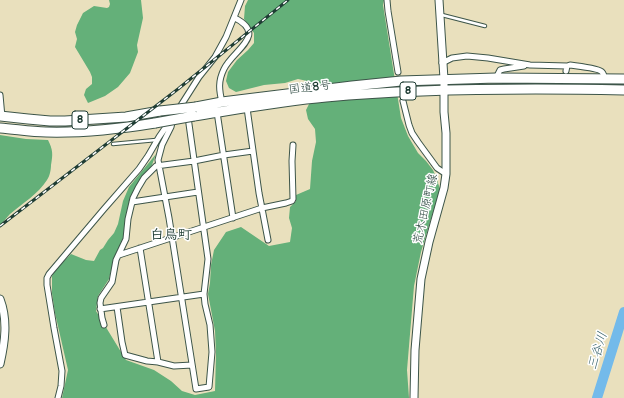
<!DOCTYPE html>
<meta charset="utf-8">
<style>
body{margin:0}
canvas{display:block;background:#e9e0bd}
</style>
<canvas width="624" height="398"></canvas>
<script>
const c = document.querySelector('canvas').getContext('2d');
c.lineJoin = 'round';
function paint(path, color) { c.fillStyle = color; c.fill(path, 'evenodd'); }
function trace(path, color, width, dash) { c.strokeStyle = color; c.lineWidth = width; c.lineCap = dash ? 'butt' : 'round'; c.setLineDash(dash || []); c.stroke(path); }
function label(font, color, halo, rows, align = 'center') {
  c.font = font + ' "Balsamiq Sans","Klee One",sans-serif'; c.lineWidth = 3; c.setLineDash([]); c.textBaseline = 'middle'; c.strokeStyle = halo; c.fillStyle = color; for (const [text, x, y, turn = 0] of rows) {
    c.save(); c.translate(x, y); c.rotate((+turn || 0) * Math.PI / 180); c.textAlign = isNaN(turn) ? turn : align; if (halo) c.strokeText(text, 0, 0); c.fillText(text, 0, 0); c.restore();
  }
}
const forest = new Path2D(`
 M109,0H141L143,18L137,45L138,52L130,73L118,87L105,96L88,103L84,95L86,89L92,84V77L90,72L75,47L77,39L75,32L77,25L83,13L94,6L107,8L109,7L110,4Z
 M248,0H384L383,5L401,118L408,136L418,153L426,161L433,170L436,177L440,189L421,252L414,286L407,370L409,398H62L68,370L55,313L52,293V276L56,269L71,254L86,260L94,261L100,250L103,248L108,240L114,233L118,224L123,201L129,187L156,154L152,165L150,169L132,195L126,218V228L124,239L120,247L114,258L109,279L98,296L96,311L126,360L154,370L171,381L182,391L195,395L215,391L216,354L215,331L208,294L210,283L211,265L214,250L226,232L241,227L269,246L290,242L292,228L289,218L290,207L296,201V195L310,189L312,161L316,142L315,129L308,119L306,110L312,98L307,81L298,79L285,83L264,85L236,92L229,88L226,81L228,72L237,60L248,50L254,43V33L244,19L245,6Z
 M0,135L26,139L48,140C53,150 53,154 51,165C51,169 50,176 47,180C38,194 23,203 10,214C7,218 3,221 0,226Z`);
const river = new Path2D(`
 M597,398L624,312`);
const streetTunnel = new Path2D(`
 M398,72L403,101`);
const lane = new Path2D(`
 M442,15L485,26
 M113,144L156,140`);
const street = new Path2D(`
 M387,0L388,11L398,72
 M442,63L452,58L467,56L488,58L530,65L567,66
 M566,71L567,66L570,65C576,66 599,68 602,72C604,74 604,76 604,78
 M496,78L500,70L504,69L524,66
 M0,95L2,117
 M403,101L409,125L412,133L418,142L437,168L446,174
 M222,102C219,90 218,81 224,69C233,50 268,35 235,18
 M247,108L259,193L268,240
 M178,110L199,77L215,57L226,37L241,0
 M217,112L233,218
 M173,119L171,127L162,145L158,160L169,218L196,389L209,387L212,352L210,325L205,304L204,294L208,259L188,117
 M132,202L198,192
 M140,248L158,362
 M119,255L262,208L286,203L292,201L293,199L292,161L293,145
 M117,307L122,342L125,355L147,361L158,362L174,366L192,365
 M100,309L204,294
 M104,325L102,318L100,303L101,298L112,282L116,260L126,239L128,219L133,198L138,188L144,178L156,166L194,161L224,155L253,151
 M58,398L61,386L62,371L54,328L47,285V278L49,274L104,209L139,169L148,156L159,137L170,121`);
const secondary = new Path2D(`
 M0,299C8,320 5,342 0,364
 M414,398L415,350L421,279L429,242L444,188L446,174V133L444,112V79L439,0`);
const highway = new Path2D(`
 M196,107L222,102L352,86L401,81L496,78L624,79
 M0,116L28,119L50,121H65L126,117L160,111
 M194,116C238,109 282,101 326,97C425,88 525,88 624,90
 M0,128C15,129 31,132 46,132C83,133 119,129 155,123`);
const rail = new Path2D(`
 M0,226L178,89L288,0`);
const highwayBridge = new Path2D(`
 M160,111L196,107
 M155,123L194,116`);
const shields = [
 [408,91,16],
 [80,120,16]
];
const shieldNames = [
 ["8",408,91],
 ["8",80,120]
];
const streetNames = [
 ["国道8号",310,88,-7],
 ["荒木田原町線",426,209,-77]
];
const waterNames = [
 ["三谷川",598,351,-73]
];
const quarterNames = [
 ["白鳥町",171,235]
];
paint(forest, '#64b079');
trace(river, '#73baea', 10);
trace(streetTunnel, '#c1bfa2', 5, [5, 2.5]);
trace(lane, '#3d5549', 4.5);
trace(street, '#3d5549', 7);
trace(secondary, '#3d5549', 9);
trace(highway, '#3d5549', 11);
trace(lane, '#fff', 2.5);
trace(street, '#fff', 5);
trace(secondary, '#fff', 7);
trace(highway, '#fff', 9);
trace(rail, '#1f3d34', 3);
trace(rail, '#fff', 1.5, [4.5]);
trace(highwayBridge, '#3d5549', 11, []);
trace(highwayBridge, '#fff', 9);
for (const [x, y, w] of shields) { const box = new Path2D(); box.roundRect(x - w / 2, y - 9, w, 18, 3); c.fillStyle = '#fff'; c.fill(box); trace(box, '#1f3d34', 1); }
label('bold 11px', '#1f3d34', null, shieldNames);
label('12px', '#1f3d34', '#fff', streetNames);
label('italic 13px', '#38626b', '#fff', waterNames);
label('bold 14px', '#1f3d34', '#fff', quarterNames);
</script>
